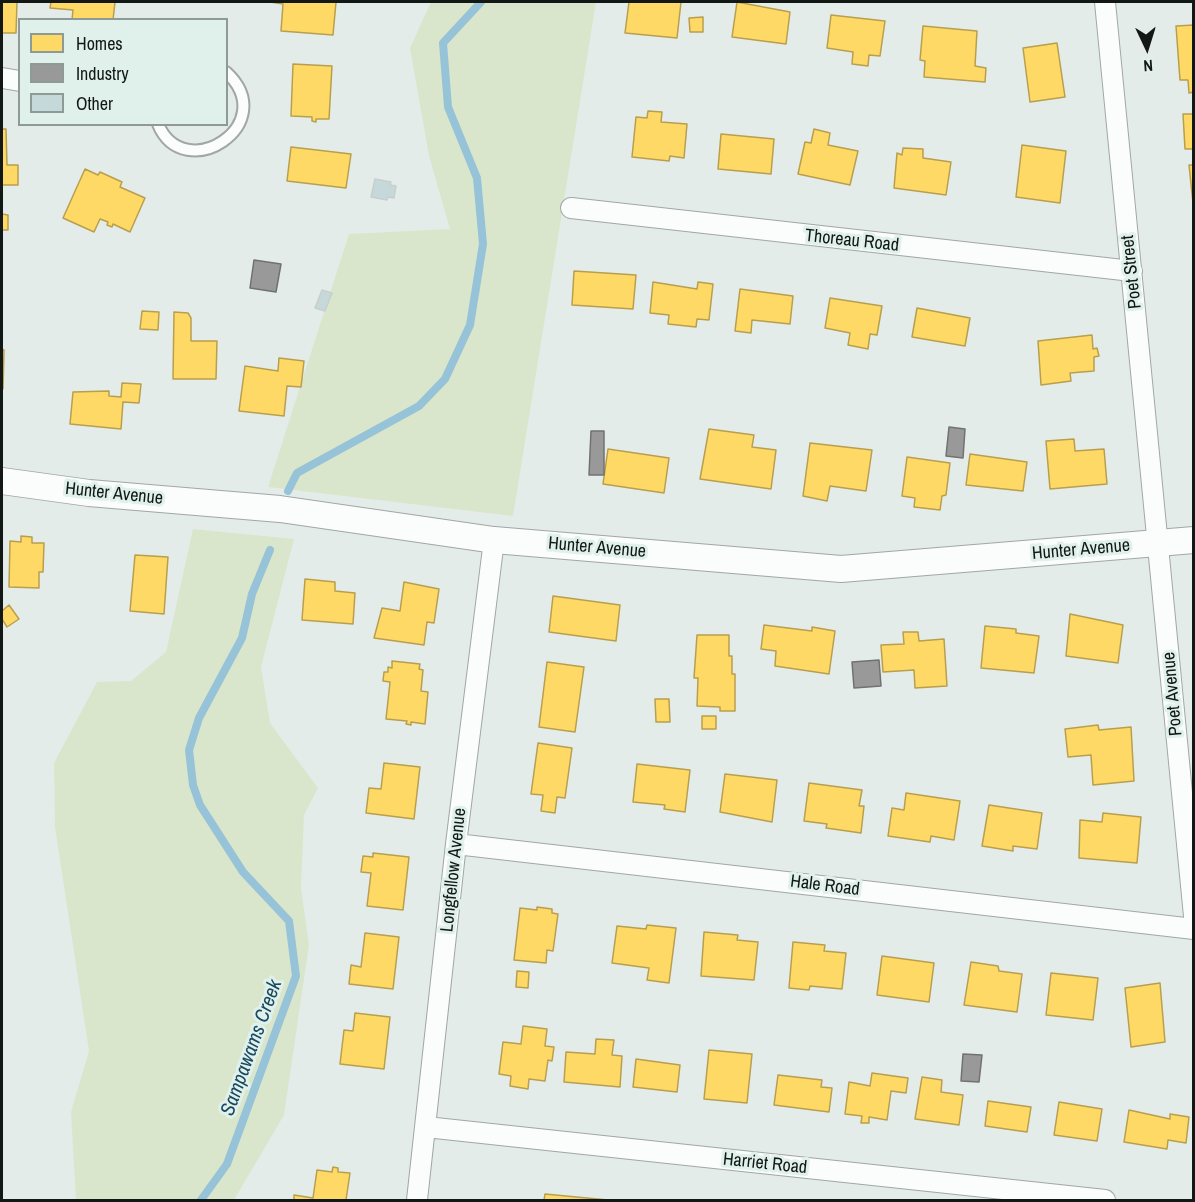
<!DOCTYPE html>
<style>
body{margin:0}
#map{position:relative;width:1195px;height:1202px;overflow:hidden;background:#e4ecea;font-family:"Archivo Narrow",sans-serif}
canvas{display:block}
.frame{position:absolute;inset:0;border:3px solid #121816;pointer-events:none}
.legend{position:absolute;left:18px;top:18px;width:210px;height:108px;box-sizing:border-box;background:#e0f0eb;border:2px solid #8e9a96;margin:0;padding:8px 10px;list-style:none;font-size:18px;color:#121816}
.legend li{display:flex;align-items:center;gap:12px;height:30px}
.legend b{width:30px;border:2px solid #8e9a96}
.north{position:absolute;left:1117px;top:18px;width:60px;height:60px;-webkit-text-stroke:4px #e0f0eb;paint-order:stroke;rotate:176deg;font-size:16px;font-weight:700;line-height:24px;text-align:center;color:#121816}
.north::after{content:'';display:block;margin:auto;width:21px;height:27px;background:#121816;clip-path:polygon(50% 0,100% 100%,50% 72%,0 100%)}
</style>
<div id="map">
<canvas width="1195" height="1202"></canvas>
<div class="frame"></div>
<ul class="legend">
<li><b style="height:16px;background:#ffd966"></b>Homes</li>
<li><b style="height:16px;background:#999"></b>Industry</li>
<li><b style="height:16px;background:#c6d9da"></b>Other</li>
</ul>
<div class="north">N</div>
</div>
<script>
const c = document.querySelector('canvas').getContext('2d');
c.lineJoin = 'round';
function paint(path, color) { c.fillStyle = color; c.fill(path, 'evenodd'); }
function trace(path, color, width, dash) { c.strokeStyle = color; c.lineWidth = width; c.lineCap = dash ? 'butt' : 'round'; c.setLineDash(dash || []); c.stroke(path); }
function label(font, color, halo, rows, align = 'center') {
  c.font = font + ' "Archivo Narrow",sans-serif'; c.lineWidth = 6; c.setLineDash([]); c.textBaseline = 'middle'; c.strokeStyle = halo; c.fillStyle = color; for (const [text, x, y, turn = 0] of rows) {
    c.save(); c.translate(x, y); c.rotate((+turn || 0) * Math.PI / 180); c.textAlign = isNaN(turn) ? turn : align; if (halo) c.strokeText(text, 0, 0); c.fillText(text, 0, 0); c.restore();
  }
}
const green = new Path2D(`
 M431,2H596L513,516L268,487L349,234L450,229L429,156L410,48Z
 M193,529L294,539L261,667L270,723L318,788L304,815L301,888L309,945L284,1115L234,1200H76L71,1112L89,1051L55,827L54,763L97,682L131,681L166,652Z`);
const homes = new Path2D(`
 M2,2H17L16,33H2Z
 M51,2H115L113,20H72L73,10L50,8Z
 M270,2H336L333,35L281,31L283,4Z
 M629,2H681L677,38L625,33Z
 M737,2L790,12L786,44L732,37Z
 M831,15L885,21L880,56L869,55L868,66L852,64L853,52L827,48Z
 M703,17V32H690L689,18Z
 M1194,25V92L1189,93L1188,80H1180L1176,26Z
 M923,26L977,31L975,66L986,68L985,82L924,77L925,61L920,60Z
 M1057,43L1065,97L1030,102L1023,48Z
 M293,64L332,66L329,119H316V122L312,121V117L291,116Z
 M648,111L662,112L661,122L687,124L684,158L670,156L669,161L632,157L636,117L647,118Z
 M1183,114H1194V149H1185Z
 M2,129H6L7,165H18V185H2Z
 M814,129L830,133L828,145L858,151L850,185L798,174L805,142L811,143Z
 M721,134L774,139L771,174L718,169Z
 M1022,145L1066,151L1060,203L1016,197Z
 M291,147L351,154L346,188L287,181Z
 M903,148L923,149V158L951,162L946,195L894,188L897,153L902,155Z
 M1189,165H1194V213Z
 M85,169L98,175L100,172L122,182L120,187L145,198L130,232L113,224L112,227L107,225L108,222L100,219L94,232L63,218Z
 M2,214L8,215V230H2Z
 M574,271L636,275L633,309L572,305Z
 M653,282L697,289L698,282L713,284L709,320L697,319L696,327L668,324L669,315L650,313Z
 M740,289L793,296L790,324L752,320L751,333L735,331Z
 M830,298L882,306L877,335L870,334L868,349L848,345L850,333L825,328Z
 M917,308L970,318L965,346L912,337Z
 M142,311L159,312L158,330L140,329Z
 M174,312L188,313L191,318V341H217L216,379H173Z
 M1092,335L1093,349L1097,348L1099,356L1094,357V371L1070,373L1071,381L1041,385L1038,341Z
 M2,349L4,350L3,389H2Z
 M279,358L304,361L301,387L287,386L284,416L239,411L245,366L278,371Z
 M122,383L141,384L139,403L123,402L121,429L70,424L73,392L109,391V396L121,397Z
 M709,429L754,435L752,447L776,450L771,489L700,479Z
 M1074,439L1075,451L1104,449L1107,484L1050,489L1046,441Z
 M810,443L872,450L866,491L830,486L827,501L803,496Z
 M608,449L669,458L664,493L603,484Z
 M970,454L1027,462L1023,491L966,485Z
 M907,457L950,463L946,495L942,496L940,510L914,507L915,498L902,496Z
 M21,536L32,537V543H44L43,572H39V588L9,587L10,541L21,542Z
 M135,555L168,557L164,614L130,611Z
 M305,579L335,582V591L355,593L353,624L302,620Z
 M404,582L439,589L434,623L427,622L424,645L374,638L382,608L400,611Z
 M553,596L620,605L616,641L549,632Z
 M9,605L19,619L7,627L2,619V611Z
 M1070,614L1123,625L1118,663L1066,656Z
 M764,625L812,631V627L835,631L829,674L775,666L776,651L761,649Z
 M985,626L1016,629V633L1039,636L1034,673L981,668Z
 M903,632H918L919,641L944,639L947,686L915,688L914,670L883,672L881,645L904,644Z
 M697,635H729V656H732V674H735V711H720V707L697,706L698,678H694Z
 M392,661L420,664L419,669L423,670L421,691L428,692L425,724L411,722V725L406,724L407,721L386,719L390,682L383,681L384,672H388V667L392,668Z
 M547,662L584,667L575,732L539,727Z
 M655,699H669L670,722H656Z
 M702,716H716V729H702Z
 M1098,725L1099,730L1131,727L1134,781L1093,785L1091,755L1068,757L1065,729Z
 M538,743L572,748L565,798L557,797L555,813L541,811L543,795L531,794Z
 M384,763L420,767L414,819L366,813L369,788L381,789Z
 M637,764L690,770L685,812L664,809L665,805L633,802Z
 M725,774L777,780L772,822L720,812Z
 M809,783L862,790L859,806H864L861,833L826,828L827,824L804,821Z
 M906,793L960,801L954,840L931,836L930,842L888,836L892,808L904,810Z
 M989,805L1042,813L1037,849L1013,846V851L982,846Z
 M1103,813L1141,817L1137,863L1079,858L1080,820L1102,822Z
 M373,853L409,857L403,910L367,906L371,873L361,872L363,856L373,857Z
 M537,907L552,909V913L558,914L553,951L547,950L546,963L514,960L520,908L537,910Z
 M647,925L676,928L669,983L647,980L649,968L612,963L617,926L646,929Z
 M704,932L738,935L737,940L758,942L754,980L701,976Z
 M365,933L399,937L393,989L349,984L351,965L361,967Z
 M793,942L825,945L824,951L846,953L842,989L810,986L809,990L789,988Z
 M882,956L934,963L929,1002L877,995Z
 M971,962L998,966L999,971L1022,974L1017,1012L964,1005Z
 M517,971L529,972L528,988L516,987Z
 M1051,973L1098,978L1093,1020L1046,1015Z
 M1160,983L1165,1042L1131,1047L1125,988Z
 M355,1013L390,1017L384,1069L340,1064L344,1030L353,1031Z
 M523,1026L547,1029L545,1046L554,1047L552,1061L548,1060L545,1081L529,1079L528,1089L510,1086L511,1076L499,1074L503,1042L521,1044Z
 M596,1039L614,1040L612,1055L622,1056L620,1087L564,1082L566,1052L595,1054Z
 M709,1050L752,1054L747,1103L704,1099Z
 M636,1059L680,1065L677,1092L633,1087Z
 M872,1073L908,1078L906,1093L891,1091L887,1120L869,1117V1123H861L862,1116L845,1114L849,1082L870,1086Z
 M778,1075L822,1080L821,1087L832,1088L829,1112L774,1105Z
 M922,1077L942,1080L941,1092L963,1095L959,1125L915,1119Z
 M988,1101L1031,1107L1027,1132L985,1126Z
 M1059,1102L1102,1109L1097,1141L1054,1135Z
 M1129,1110L1170,1119V1114L1189,1117L1186,1143L1168,1140L1167,1149L1124,1142Z
 M333,1167L338,1168V1172L350,1173L346,1200H294V1195L313,1198L317,1170L332,1172Z
 M545,1194L608,1200H544Z`);
const industry = new Path2D(`
 M254,260L281,264L276,292L250,288Z
 M949,427L965,429L963,458L946,456Z
 M591,431H604V475H589Z
 M879,660L881,686L854,688L852,662Z
 M963,1054L982,1055L979,1082L961,1081Z`);
const stream = new Path2D(`
 M288,491L297,473L419,406L445,379L470,325L483,244L477,178L448,107L443,43L481,2
 M201,1200L227,1164L296,976L289,921L243,872L200,805L193,785L189,750L199,718L242,638L252,594L270,550`);
const building = new Path2D(`
 M375,179L391,182L390,185L396,186L394,198L388,197L387,200L371,197Z
 M322,290L332,293L325,311L315,308Z`);
const service = new Path2D(`
 M158,124C184,187 283,124 226,72`);
const minor = new Path2D(`
 M1105,2L1194,916
 M2,78L20,81
 M571,208L1132,271
 M456,844L1194,929
 M426,1127L1105,1200
 M417,1200L456,844L494,540`);
const tertiary = new Path2D(`
 M2,481L89,493L280,509L494,540L841,569L1194,540`);
const streetNames = [
 ["Thoreau Road",852,241,6],
 ["Poet Street",1132,272,-96],
 ["Hunter Avenue",114,494,6],
 ["Hunter Avenue",597,548,5],
 ["Hunter Avenue",1081,550,-5],
 ["Poet Avenue",1173,694,-95],
 ["Longfellow Avenue",454,870,-84],
 ["Hale Road",825,886,7],
 ["Harriet Road",765,1164,6]
];
const waterNames = [
 ["Sampawams Creek",252,1048,-70]
];
paint(green, '#d9e6cc');
paint(homes, '#ffd966');
trace(homes, '#b89f4e', 1.5);
paint(industry, '#999');
trace(industry, '#707272', 1.5);
trace(stream, '#97c3d8', 8);
paint(building, '#c6d9da');
trace(building, '#c8cece', 1.5);
trace(service, '#a1a7a6', 14);
trace(minor, '#a1a7a6', 22);
trace(tertiary, '#a1a7a6', 28);
trace(service, '#fbfcfc', 10);
trace(minor, '#fbfcfc', 20);
trace(tertiary, '#fbfcfc', 26);
label('18px', '#121816', '#e0f0eb', streetNames);
label('italic 20px', '#194960', '#e0f0eb', waterNames);
</script>
